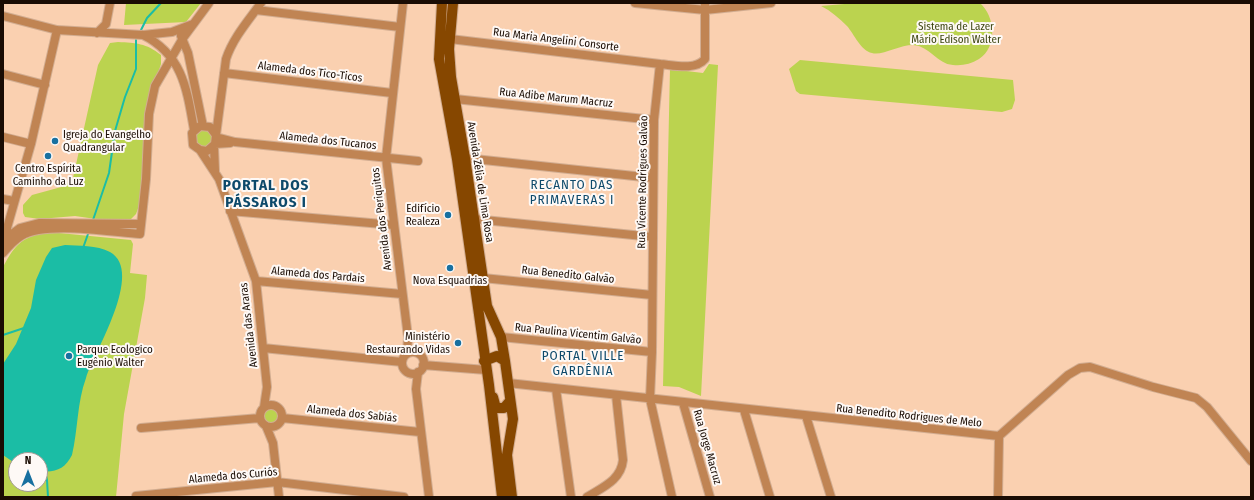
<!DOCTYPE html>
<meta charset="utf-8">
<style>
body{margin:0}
#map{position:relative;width:1254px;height:500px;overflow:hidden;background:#fad0b0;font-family:"Fira Sans Condensed",sans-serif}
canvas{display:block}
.frame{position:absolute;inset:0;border:4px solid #1a0c03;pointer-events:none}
.north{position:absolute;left:8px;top:452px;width:40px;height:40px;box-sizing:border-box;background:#fef9f6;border:1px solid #a39a95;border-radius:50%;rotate:0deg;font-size:11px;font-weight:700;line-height:16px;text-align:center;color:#1a0c03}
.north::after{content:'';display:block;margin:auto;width:14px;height:18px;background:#1870a0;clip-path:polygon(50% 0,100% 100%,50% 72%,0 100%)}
</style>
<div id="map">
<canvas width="1254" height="500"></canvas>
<div class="frame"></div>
<div class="north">N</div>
</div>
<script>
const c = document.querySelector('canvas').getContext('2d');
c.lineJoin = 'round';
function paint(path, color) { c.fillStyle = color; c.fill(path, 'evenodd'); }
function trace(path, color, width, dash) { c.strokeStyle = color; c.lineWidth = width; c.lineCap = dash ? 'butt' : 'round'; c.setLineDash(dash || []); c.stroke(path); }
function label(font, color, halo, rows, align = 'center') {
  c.font = font + ' "Fira Sans Condensed",sans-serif'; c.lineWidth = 4; c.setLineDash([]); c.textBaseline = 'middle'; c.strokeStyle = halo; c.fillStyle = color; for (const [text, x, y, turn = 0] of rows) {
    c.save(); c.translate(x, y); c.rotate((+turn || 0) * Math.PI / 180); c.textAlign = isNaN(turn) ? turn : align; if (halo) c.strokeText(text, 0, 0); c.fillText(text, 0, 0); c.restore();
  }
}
const green = new Path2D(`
 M126,3H201L186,22L124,25Z
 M856,3H980C995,16 998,47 979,59C971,64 962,66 953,65C937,64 930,46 913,45C899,45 882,56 872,53C861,51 854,34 847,26C839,18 831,11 821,6Z
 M118,42C136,43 146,43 161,55V64L157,76L140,203L136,214L131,219L103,220L75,216L40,219L25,217L23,213V205L32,195L65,186L73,178L98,65L110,43Z
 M800,60L1013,80L1015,100L1012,109L1002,112L800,94L796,91L789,69Z
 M709,64L718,65L701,396L679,387L663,386L670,69L703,73Z
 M199,130H208L214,137L208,148L196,145L194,135Z
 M49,232L131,240L133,244L130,273L147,275L145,298L124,414L116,497H3V267C16,243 22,237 49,232ZM16,460H40V484H16Z
 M261 415a10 10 0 1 1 20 0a10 10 0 1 1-20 0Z`);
const water = new Path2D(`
 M65,245C78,246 97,245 110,252C145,272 94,352 86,378C77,402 78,430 72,455C65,469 55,473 40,471V460H16V464L3,455V364L16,344L31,308L36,280L46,257L52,248Z`);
const stream = new Path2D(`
 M141,30L147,18L161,3
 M93,220L109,173L115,131L125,97L136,69V40
 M83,248L88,234
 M3,335L24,328
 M45,471L47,480L48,497`);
const minor = new Path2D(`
 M403,3L386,158L408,337L407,353
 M635,3L705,10L771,3
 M256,10L400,27
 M3,16L57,30L143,35L172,32L193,24
 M97,33L106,24L110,3
 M143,35C183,55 187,90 194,130
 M181,36L188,53L203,126
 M450,39L660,64
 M224,73L392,93
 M3,74L45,85
 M455,99L654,120
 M216,135L226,59C233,38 248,21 261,3
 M3,137L31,144
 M216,137L235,142L418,161
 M215,144L216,135L210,127L200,126L192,133L193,145L200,150L207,151L215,144L230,143
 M214,146L215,171
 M200,150L219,179L256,281L267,387L264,407
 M465,158L653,178
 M3,199L14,201
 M230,211L394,225
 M474,219L653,237
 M4,240L20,228L39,223L141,224
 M8,246L7,228L31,144L57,30
 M3,253C8,247 13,241 21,236C45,221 110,232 140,234L146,179L149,114L155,86L183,38L209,3
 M483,278L652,295
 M256,281L402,294
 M501,337L652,352
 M263,348L402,362
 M402 363a11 11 0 1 1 22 0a11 11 0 1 1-22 0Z
 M423,365L486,370
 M418,372L416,389L429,497
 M508,383L999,436L1068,375L1080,368L1090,367L1153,387L1196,398L1207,407L1251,461
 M556,389L571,497
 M683,403L710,497
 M260 416a11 11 0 1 1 22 0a11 11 0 1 1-22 0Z
 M744,410L770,497
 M806,416L831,497
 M282,418L420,432
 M266,426L273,443L279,497
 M141,428L260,418
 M136,496L277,482L404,497
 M587,497C603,487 621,480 623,460L616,395
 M672,497L650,399L652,352L654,120L660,64C673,65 695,71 705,59V3
 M998,497L999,436`);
const major = new Path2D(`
 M442,3L439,59L457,159L489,385L502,497
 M453,3L449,49L451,77L465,158L487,306L501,337L505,361L513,419L507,455L512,497
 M484,361L497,356L505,361
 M493,397L496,408H504L510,401`);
const markers = [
 [55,141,4,"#1870a0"],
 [48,156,4,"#1870a0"],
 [448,215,4,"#1870a0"],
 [450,268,4,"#1870a0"],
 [458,343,4,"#1870a0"],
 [69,356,4,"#1870a0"]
];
const parkNames = [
 ["Sistema de Lazer",956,27],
 ["Mário Edison Walter",956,40]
];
const streetNames = [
 ["Rua Maria Angelini Consorte",556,40,7],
 ["Alameda dos Tico-Ticos",310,72,7],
 ["Rua Adibe Marum Macruz",556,98,6],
 ["Alameda dos Tucanos",328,141,6],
 ["Avenida Zélia de Lima Rosa",480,182,81],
 ["Rua Vicente Rodrigues Galvão",643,182,-89],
 ["Avenida dos Periquitos",382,219,-97],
 ["Alameda dos Pardais",318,275,5],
 ["Rua Benedito Galvão",568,275,6],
 ["Avenida das Araras",249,325,-97],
 ["Rua Paulina Vicentim Galvão",578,334,6],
 ["Alameda dos Sabiás",352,414,6],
 ["Rua Benedito Rodrigues de Melo",909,416,6],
 ["Rua Jorge Macruz",707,447,74],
 ["Alameda dos Curiós",233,476,-5]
];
const poiNames = [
 ["Igreja do Evangelho",63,135],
 ["Quadrangular",63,148],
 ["Centro Espírita",48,169,"center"],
 ["Caminho da Luz",48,182,"center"],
 ["Edifício",440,209,"right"],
 ["Realeza",440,222,"right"],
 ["Nova Esquadrias",450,281,"center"],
 ["Ministério",450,337,"right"],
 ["Restaurando Vidas",450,350,"right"],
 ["Parque Ecologico",77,350],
 ["Eugênio Walter",77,363]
];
const quarterNames = [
 ["RECANTO DAS",572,185],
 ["PRIMAVERAS I",572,200],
 ["PORTAL VILLE",583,356],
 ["GARDÊNIA",583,371]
];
const districtNames = [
 ["PORTAL DOS",266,186],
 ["PÁSSAROS I",266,203]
];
paint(green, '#bbd34f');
paint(water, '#1bbda5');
trace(stream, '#1bbda5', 2);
trace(minor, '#d2ad91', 10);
trace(major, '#d2ad91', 12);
trace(minor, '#c08453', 8);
trace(major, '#864700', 10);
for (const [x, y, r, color] of markers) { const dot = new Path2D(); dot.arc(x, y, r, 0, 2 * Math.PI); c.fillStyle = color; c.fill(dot); trace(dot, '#fef9f6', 1.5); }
label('11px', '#3c4510', '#fef9f6', parkNames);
label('11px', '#1a0c03', '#fef9f6', streetNames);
label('11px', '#1a0c03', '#fef9f6', poiNames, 'left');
c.letterSpacing = '1px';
label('13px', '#0d496a', '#fef9f6', quarterNames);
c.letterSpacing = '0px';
c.letterSpacing = '1px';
label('bold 15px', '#0d496a', '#fef9f6', districtNames);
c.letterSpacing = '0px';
</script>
